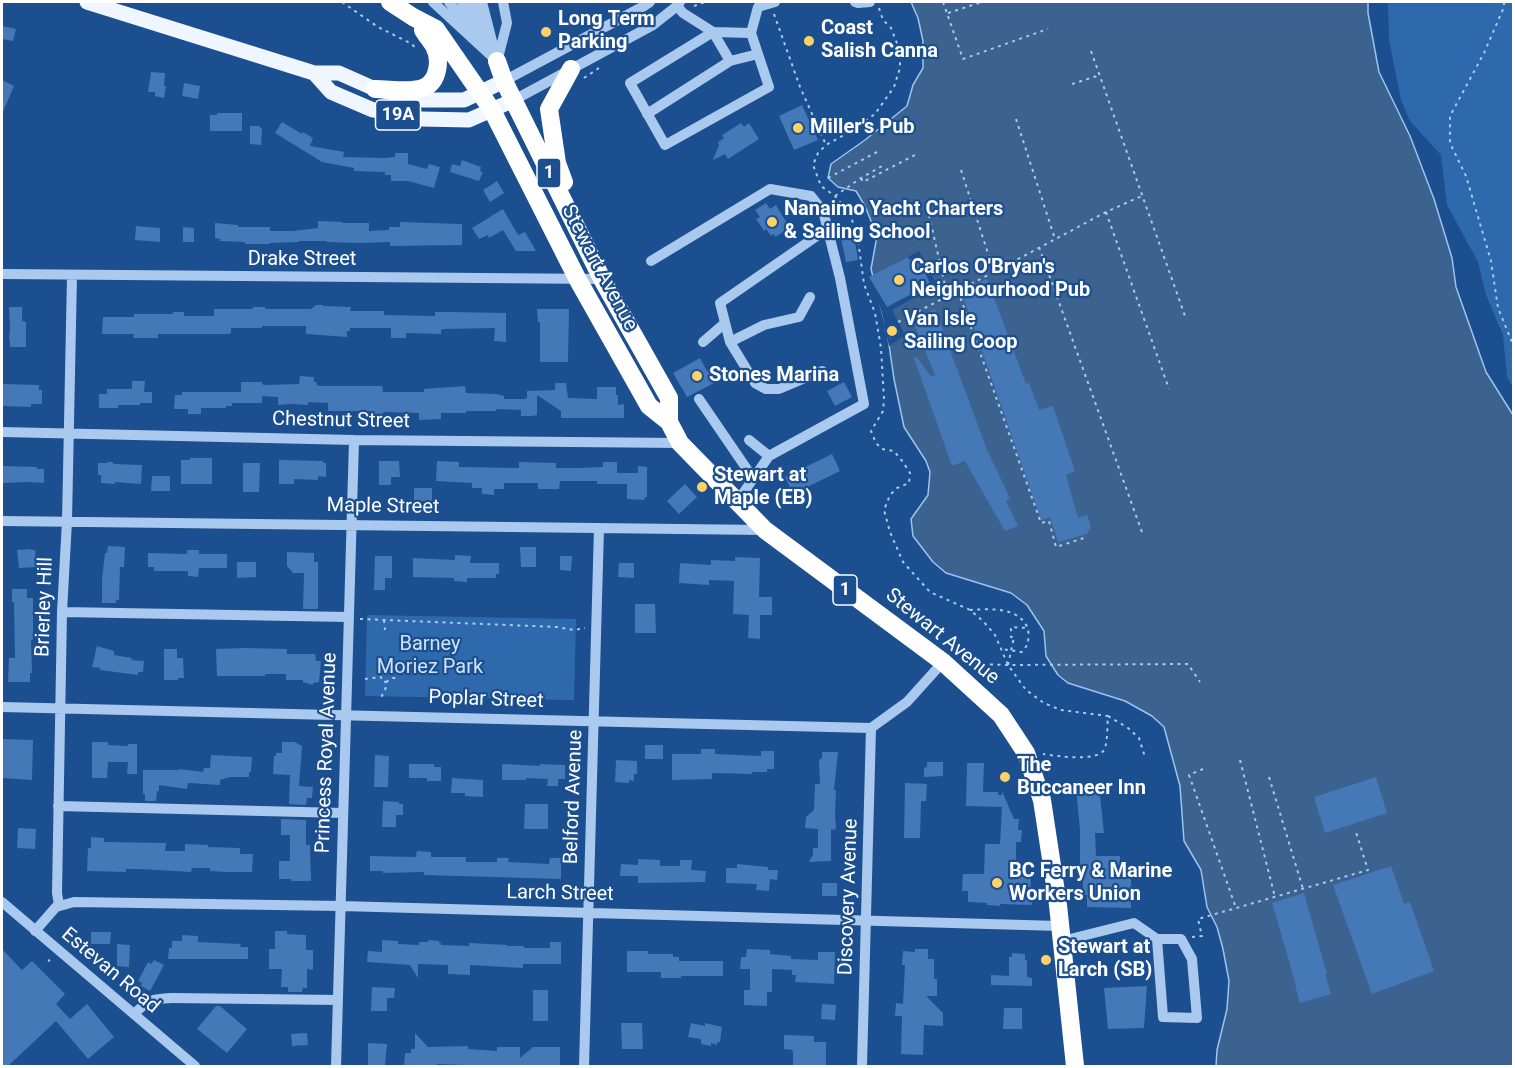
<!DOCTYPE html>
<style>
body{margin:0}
#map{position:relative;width:1515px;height:1068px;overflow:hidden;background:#1b4f8f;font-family:Roboto,sans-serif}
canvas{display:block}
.frame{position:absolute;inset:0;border:3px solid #fff;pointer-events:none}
</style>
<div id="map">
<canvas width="1515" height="1068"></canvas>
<div class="frame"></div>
</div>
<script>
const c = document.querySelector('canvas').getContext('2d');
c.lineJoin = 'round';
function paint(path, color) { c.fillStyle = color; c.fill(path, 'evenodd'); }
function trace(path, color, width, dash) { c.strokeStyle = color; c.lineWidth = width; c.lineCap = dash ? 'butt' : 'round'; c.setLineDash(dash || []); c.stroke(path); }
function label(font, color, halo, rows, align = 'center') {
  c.font = font + ' Roboto,sans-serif'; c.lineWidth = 4.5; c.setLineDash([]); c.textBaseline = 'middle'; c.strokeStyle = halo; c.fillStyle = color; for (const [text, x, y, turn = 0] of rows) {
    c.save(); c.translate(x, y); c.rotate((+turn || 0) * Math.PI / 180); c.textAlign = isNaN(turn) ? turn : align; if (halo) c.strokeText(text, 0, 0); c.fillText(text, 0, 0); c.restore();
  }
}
const green = new Path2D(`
 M1388,2H1513V388L1507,376L1503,335L1486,295L1478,262L1447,205L1441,155L1410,121L1401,100L1389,40Z
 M367,615L576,619L574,700L365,696Z`);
const water = new Path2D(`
 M911,2H1368V13L1379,72L1410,136L1434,199L1452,258L1456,287L1486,372L1513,415V1066H1216L1217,1050L1227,1009L1229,981L1223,949L1217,927L1207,907L1201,870L1184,841L1180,786L1164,727L1152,716L1125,701L1068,683L1058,675L1046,656L1044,631L1027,605L1011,593L946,573L933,562L913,536L911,519L928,495L930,472L926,461L904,427L894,379L887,331L871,269L877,236L865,206L856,191L838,187L828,178L831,164L865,140L907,106L913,85L923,68V41L918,18Z`);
const pier = new Path2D(`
 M919,251L937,285L892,310L905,335L889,346L882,313L870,277Z`);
const building = new Path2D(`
 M2,26L16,29L13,41L2,39Z
 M151,72L165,73L164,86H166L164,98L155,96V92H148Z
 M2,80L14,86L2,114Z
 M184,83L200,86L198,99L182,96Z
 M802,105L818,140L794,150L779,116Z
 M217,113H242V131H210V115H217Z
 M282,122L302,134L303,132L313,138L310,146L344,152L343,157L385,158L395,157V153H408V164L427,169L429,164L440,167L434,188L408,181H391V175H385V172L354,171V168L322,162L275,133Z
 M741,123L744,127L749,123L759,139L728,159L725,154L713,160L719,145L718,142L724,138L722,135Z
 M250,126H260V128H262L261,145L250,144Z
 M462,160L481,167L480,171L483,172L479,181L450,172L452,164L460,166Z
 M497,181L504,193L490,202L483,190Z
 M766,203L770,209L776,205L788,225L784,227L786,230L775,237L774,234L771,236L766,229L764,231L756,219L760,217L755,210Z
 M503,209L518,235L525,232L536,251H516L503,230L489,238L488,235L479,239L472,228Z
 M318,221L342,222V223H369V231L389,230V227H400V222L462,224V245L390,246V242L358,243L327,242V241H299V242L270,243V244H245V242L220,241V239L215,238V223L238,225V227H270V231H293L318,228Z
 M136,226L160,228V242L135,240Z
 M183,227L194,228V242H183Z
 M854,235L858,260L846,262L841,238Z
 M908,257L909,260L915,257L919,264L924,262L930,273L926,275L930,284L887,307L869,277Z
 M987,279L1026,384L1029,383L1039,410L1053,406L1075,471L1066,475L1078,518L1087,515L1091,527L1087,534L1058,542L1050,517L1041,520L961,291Z
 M316,305H322L323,306L351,307L350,311H384V315L435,316V312H451L506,313V342L494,341L495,328L444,329L441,330V334L406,333V338H391V328H350V331H347V337L306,334V326H262V328H231V333L229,334H158V338H133L134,334H102L103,317H134V314H173V312H184V316H214V309H253V307H265V309H311Z
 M9,307H22V321L26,322V347H10V340H9L10,329Z
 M537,309H569L568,362H540V322H538Z
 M935,309L987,450L1010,498L1006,501L1018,526L1005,531L965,461L952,466L914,358L917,357L931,377L935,375L912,319Z
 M894,324L900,332L890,339L884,330Z
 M700,358L707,371L713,368L720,380L687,397L673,373Z
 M300,376L314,377V382H317L316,384L319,386H382L383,392H424V389L465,386L466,393L497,394L504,396V399H524L527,398V391L555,390V383H566L568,398L597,399V387H616V395H618V405L624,404V418H561V411L537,395V415L532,416H521V410L496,409V411H466V413H441V419L419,420V413L383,412V414H371V411H328V403L308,402V405L292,404L278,405V397L262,396V403H232V406H226V408H201V414H188V409H174L175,395H182V392H241V382H262V384L264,385L299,384Z
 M132,381H145L144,392H152V403H140V405H118V408H99V394H107V389H132Z
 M844,382L852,397L835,406L827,391Z
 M2,384L39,385V390H42V404H31V407L2,406Z
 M832,454L840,471L793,494L785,477Z
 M190,458H212V484H181V460H190Z
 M279,460L323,461V463H326V477L318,476V480L294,479V484H279Z
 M379,461H399L400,477H391V485H379Z
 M437,461L459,462V467L519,468V462L556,463V468H580L603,467V462H617V473H638V466L647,467V497H645L644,500L627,499V484H597V481H560L559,489H538V483H504V489H494V495L482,494V488H472V483L436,481Z
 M108,462H112L114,464L142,465L141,484L115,482V484L101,483V475H98V463H106Z
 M243,463H260L259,492H243Z
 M2,466L37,467V469H44V483L27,482L2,483Z
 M152,476H170V491H151Z
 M685,484L697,497L679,514L667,501Z
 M414,488H432V501H414Z
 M108,546L125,547L124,567H120L119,600H116V603H102V579L105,553H107Z
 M520,547H536V567H521Z
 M31,549V550H35L36,567L19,568L17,550Z
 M187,550H199V554H227V568H199L198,577L188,576V571H154V567H148V553L187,554Z
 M287,552L314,553V562H318V609H303L304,573H293L287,566Z
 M455,555L471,556L470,563H499V574H496V578H467V582L454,581V578L413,577V558L455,560Z
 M375,556H392V578H385V590H374Z
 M560,556H572L571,571L560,570Z
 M735,557L760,558L759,597H772V615H760V639L748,638L749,615L733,614L734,581L709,580V585L679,583L680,563L711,565V560L735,561Z
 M237,562H256V577L237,578Z
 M619,563H634V578L618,577Z
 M12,589H27V598H33V639L31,641L32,673H30V682H8L9,658H15L14,602H12Z
 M635,604H655L656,633H635Z
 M97,646L114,651V655L132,658L131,660L144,661L143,672H138V675L100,670V668L92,667Z
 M245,648L287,649V654H315L316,661H321L319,682L313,683V685L303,682V680H286V674H265V676H217L216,649Z
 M164,649H177V658H183L184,678H178V680H164Z
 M2,739L33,740L32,780L2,778Z
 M92,742H108V745L128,746V744H137V774H127L128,762H108L107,778H92Z
 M282,742H295L302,746L299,786L313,787L312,798H307L306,805L289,804L290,775L273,774L274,756H276V753H282Z
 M645,745H663V759H645Z
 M701,749H715V754L761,756V751H774V769H767V772H752V774L712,773V779L672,780V754H701Z
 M822,752H838L834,790H836L835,815L836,826L835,830L831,829V861L809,862L813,855V848H818V829L805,828L806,817L814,810L815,784H820L819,760L822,758Z
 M211,755L252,757L251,772H249V777H230L220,780V785L188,783L187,789L159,785V791H157L156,801H145V794H143V770H178L179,769L203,772L204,768H210Z
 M375,755L389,756L388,787H374Z
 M616,760L637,761V774H634V781L629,780V783L615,782Z
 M927,762H943V776L924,777V768L927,767Z
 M967,763H984L983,792H998V795H1002V791L1014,819H1019L1018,830H1022L1021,842H1016V875L1031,876L1030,893H1032V905L1000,904V906L987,905V903L968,902V891H962L963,874H984L985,844H1000L1002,807L966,806Z
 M409,764H434V767H441V781H427V778H409Z
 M504,764L540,766V764L565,765V779H558V786H547L548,779L526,778V780H502V765Z
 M1376,777L1387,813L1325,833L1314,797Z
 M452,778L483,780V797L465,796V793H451Z
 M905,783L927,784L926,801H921L920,838H904Z
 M1099,786L1104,833H1095L1096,856H1120V876H1131V908L1087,907V895H1083V872H1080V830L1076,788Z
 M383,801L399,802V804H403V815H396V827H382Z
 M525,804H548V829H524Z
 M281,819L306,820V845H310L311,881H291V879H279V861H290V835H281Z
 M18,828L36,829L35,849L17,848Z
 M91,837L104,838V842L166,843L165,851H185V844L208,845V847L240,848V854H253L252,872H226L210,871V868H192L191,872L140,869H126V872L87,871L88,848H91Z
 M417,851L431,852V857H466V862H497V858H509L508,862L549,864L550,858H561V879L424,875V872L383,873V871H370V856L415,857L416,856Z
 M638,859L660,860V866H680V860H692L691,870L706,871L705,882L638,883V876H620L621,864L638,865Z
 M737,864L768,867V870H778L777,880L770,879L769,891L756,890L757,884L726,883V868H737Z
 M1391,866L1404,904L1410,902L1434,971L1372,994L1333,885Z
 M822,883H837V896H822Z
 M1304,893L1327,974H1325L1331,994L1300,1003L1295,985H1296L1272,903Z
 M275,931H287V934L306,935V950H313V970L307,969V988H303L302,992H288V987H281L282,969H269V949H275Z
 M91,932H111L110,944H91Z
 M182,935L198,936V942L241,944L240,947H248V959H168L169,948H172V941H182Z
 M382,940L398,941V944L419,945V942H428V940L439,941V943H441V945L469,946V943L507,945V946H524V948H550V942H561V964H523V968L470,965V975L448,974V965L418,964V978L410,965L367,962L368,951L382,952Z
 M117,944L130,945L129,967L117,966Z
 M2,949L22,970L32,961L65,994L56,1004L70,1019L87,1004L114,1037L88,1059L56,1021L8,1066H2Z
 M747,949L770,950V954L791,956V959L818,960V952H835L834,984L795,982L796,975H792V970L772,969V992H767V1006L744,1005V990H750V969H740L741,957H746Z
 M915,949H928V959H934V979H937V996H926L943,1013V1026L924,1025L923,1055L901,1054L902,1016H895L896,1003L903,1004L905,965H902L903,951L915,952Z
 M627,951H648V954H673V957H679V961H723V976H681V978H661V972H627Z
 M1012,953L1025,954V960H1027V977L1032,978V986L991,985V975L1009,976V957H1012Z
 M154,960L164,965L150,991L141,986L142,983L138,981L148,962L151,964Z
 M1147,986L1144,1028L1108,1029L1104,988Z
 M372,987L395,988L394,998H387V1011H371Z
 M533,990H548V1021H533Z
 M822,1004L836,1005L835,1020L821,1019Z
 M216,1006H220L247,1029L227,1053L197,1029Z
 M1004,1008H1022V1029H1003Z
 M621,1023H642L643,1049H622Z
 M691,1023L705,1026V1023L722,1027L720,1042H717V1045L711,1043V1046L701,1044V1039L688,1037Z
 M307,1033L308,1045L292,1046L291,1034Z
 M415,1033L428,1047L468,1046V1049L497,1051V1047H520V1058L533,1047H560V1066H463V1065L437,1064V1066H404L405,1053H411V1049H415Z
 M784,1035L814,1036V1042H826V1066H793V1052L792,1050L784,1049Z
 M368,1043L387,1044L385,1066L368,1065Z`);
const path = new Path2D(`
 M342,2L378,27L410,43L416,48
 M943,2L963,59L1048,29
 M1504,2V7L1484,53L1450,116V143L1466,176L1491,261L1498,308L1514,347
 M694,6L705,2
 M879,8L883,20L891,28L900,51V68L894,87L875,114L851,131L826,145L818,153L813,165L821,186L835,196L845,208L852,220L858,240L864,284L875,313L881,348L884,399L883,411L871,431L876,443L882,449L894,451L903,462L910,473L909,483L897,488L890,495L884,510L890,532L903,562L930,592L970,610L983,621L995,635L1008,665L1026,690L1044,703L1061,710L1108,716C1107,725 1108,743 1104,750C1097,762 1056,756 1043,754
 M948,13L982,2
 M774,14L800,87L826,145
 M1091,51L1185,316
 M584,78L599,68
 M1072,84L1100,75
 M1016,119L1055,239
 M961,170L994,272
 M828,178L877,152
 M861,178L863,182L915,155
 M835,196L861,178L884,165
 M1106,212L1169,389
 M929,215L947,294
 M1039,247L1143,535
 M958,291L1041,523L1049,521L1056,547L1087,537
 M898,322L994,272L1106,212L1142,196
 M970,610C990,609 1019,606 1028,629C1029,633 1028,639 1028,644L1022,652L1001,649
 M360,619L557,627L574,630L585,628
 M384,620L385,630
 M975,664L1008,665L1188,664L1200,682
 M1008,665L1014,637H1011V627L1027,628
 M365,679L381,677L382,681L386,682L387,685L380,700
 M386,682L392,678H398
 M1108,716L1128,728L1139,738L1145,757
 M1240,760L1275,897
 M1203,769L1189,775L1236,908
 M1269,777L1303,889
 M1192,937L1202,936L1198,919L1368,870L1355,829
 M48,961L50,960`);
const minor = new Path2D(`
 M433,2L497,61
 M449,2L474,33
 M462,2L491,51
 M473,2L482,25
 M482,2L494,49
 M855,2L858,3L870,2
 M713,32L751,33L769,87L665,145L630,83Z
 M751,33L758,7L775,2
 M498,58L507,23L503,2
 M730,61L758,54
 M504,81L644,6L650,2
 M514,100L653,25L677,6L680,2
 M647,114L730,61L713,32L683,13L677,6
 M651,261L770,189L811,196L823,211L840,278L864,404L769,456L737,502
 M2,274L602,279
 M810,297L799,317L764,325L730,342L720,303L827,229
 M703,342L725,323
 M730,342L755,383L766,389H779L822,371
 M699,399L753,478
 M2,432L354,440L680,443
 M749,440L769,456
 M2,521L765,530
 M62,612L349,617
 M2,707L871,728L907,702L943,662
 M58,806L343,813
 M2,902L195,1066
 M59,905L57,893L62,612L67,521L72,276
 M35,931L56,907L74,902L341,906L1060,926
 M1062,941L1134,923L1157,939L1163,1017L1197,1018L1192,959L1181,939H1157
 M134,1014C149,999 152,999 172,998L338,1000
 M336,1066L354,440
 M584,1066L599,528
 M862,1066L871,728`);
const major = new Path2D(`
 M87,2L314,73H339L375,89L423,100H464L504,81
 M314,73L331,92L373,110L421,119L469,120L514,100`);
const highway = new Path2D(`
 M390,2L413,17L436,29L492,110L578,280L649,406L669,422L680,443L765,530L943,662L1001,715L1026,753L1042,800L1058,905L1075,1066
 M497,61L504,81L602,279L669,398V422
 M375,89C390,89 409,93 423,88C439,82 441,59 434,46C431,41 426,35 423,30
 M564,182L557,163L549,109L571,69`);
const markers = [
 [546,32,6,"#ffd166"],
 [809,41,6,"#ffd166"],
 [798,128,6,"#ffd166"],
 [772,222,6,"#ffd166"],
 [899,280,6,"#ffd166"],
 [892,331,6,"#ffd166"],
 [697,376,6,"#ffd166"],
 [702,487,6,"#ffd166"],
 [1005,777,6,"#ffd166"],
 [997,883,6,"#ffd166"],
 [1046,960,6,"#ffd166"]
];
const shields = [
 [398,115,45],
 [549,173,24],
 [845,590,24]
];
const shieldNames = [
 ["19A",398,115],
 ["1",549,173],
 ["1",845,590]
];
const poiNames = [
 ["Long Term",558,20],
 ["Parking",558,43],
 ["Coast",821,29],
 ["Salish Canna",821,52],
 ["Miller's Pub",810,128],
 ["Nanaimo Yacht Charters",784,210],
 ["& Sailing School",784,233],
 ["Carlos O'Bryan's",911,268],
 ["Neighbourhood Pub",911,291],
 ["Van Isle",904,320],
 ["Sailing Coop",904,343],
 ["Stones Marina",709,376],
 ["Stewart at",714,476],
 ["Maple (EB)",714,499],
 ["The",1017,766],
 ["Buccaneer Inn",1017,789],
 ["BC Ferry & Marine",1009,872],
 ["Workers Union",1009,895],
 ["Stewart at",1058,948],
 ["Larch (SB)",1058,971]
];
const streetNames = [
 ["Drake Street",302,260],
 ["Stewart Avenue",599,268,62],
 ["Chestnut Street",341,421,1],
 ["Maple Street",383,507,1],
 ["Brierley Hill",45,607,-88],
 ["Stewart Avenue",942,637,39],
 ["Poplar Street",486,700,2],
 ["Princess Royal Avenue",327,753,-88],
 ["Belford Avenue",574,797,-88],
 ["Larch Street",560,894,1],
 ["Discovery Avenue",849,897,-88],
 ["Estevan Road",110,971,40]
];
const parkNames = [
 ["Barney",430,645],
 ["Moriez Park",430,668]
];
paint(green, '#2e69ad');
paint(water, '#3c6290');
trace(water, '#9cc4f0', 1.5);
paint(pier, '#1b4f8f');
paint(building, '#4478b7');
trace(path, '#a9c9ee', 2, [3, 4.5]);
trace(minor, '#a9c9ee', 10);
trace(major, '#f0f6ff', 15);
trace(highway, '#fff', 18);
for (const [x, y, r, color] of markers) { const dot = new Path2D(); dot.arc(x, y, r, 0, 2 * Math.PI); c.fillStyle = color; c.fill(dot); trace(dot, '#1b4f8f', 2); }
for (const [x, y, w] of shields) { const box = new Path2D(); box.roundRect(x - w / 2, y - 15, w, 30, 4.5); c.fillStyle = '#1b4f8f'; c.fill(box); trace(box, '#fff', 1.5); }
label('bold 18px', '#fff', null, shieldNames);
label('bold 20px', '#fff', '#1b4f8f', poiNames, 'left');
label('20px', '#fff', '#1b4f8f', streetNames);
label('20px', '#cfe3fa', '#1b4f8f', parkNames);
</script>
